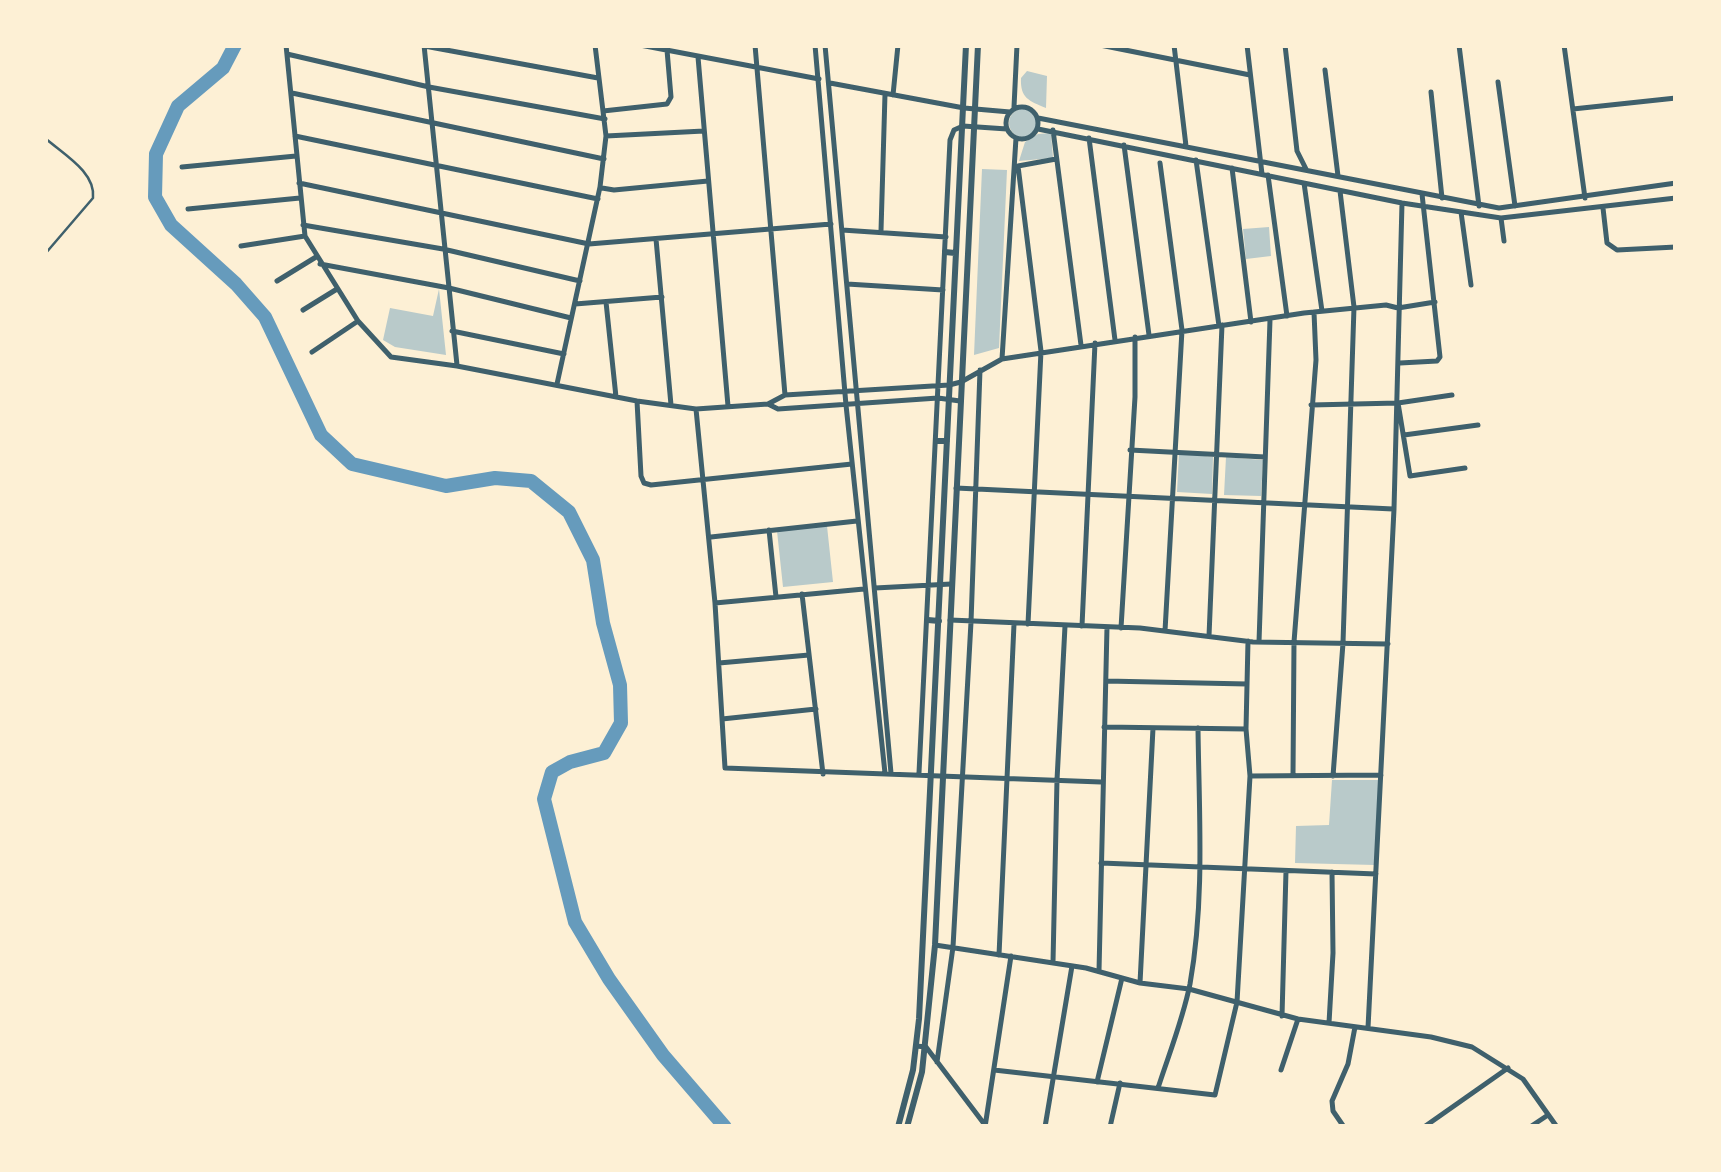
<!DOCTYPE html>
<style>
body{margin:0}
#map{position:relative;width:1721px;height:1172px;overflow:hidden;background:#fdf0d5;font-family:"Noto Sans",sans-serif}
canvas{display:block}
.frame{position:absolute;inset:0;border:48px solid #fdf0d5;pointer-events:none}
</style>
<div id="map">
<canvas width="1721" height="1172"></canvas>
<div class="frame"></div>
</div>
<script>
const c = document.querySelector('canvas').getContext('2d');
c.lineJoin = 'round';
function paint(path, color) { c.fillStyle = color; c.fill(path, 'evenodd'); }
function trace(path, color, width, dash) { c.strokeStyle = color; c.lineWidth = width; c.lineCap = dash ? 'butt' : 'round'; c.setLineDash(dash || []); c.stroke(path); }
const green = new Path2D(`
 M1027,71L1047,76L1046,108C1029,101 1020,98 1021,78Z
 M1009 123a14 14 0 1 1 28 0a14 14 0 1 1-28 0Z
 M1051,133L1053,158L1019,161L1025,142L1038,134Z
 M982,169L1007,170L999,348L974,355Z
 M1269,227L1271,256L1246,259L1243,229Z
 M439,289L446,355L395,347L383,340L390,308L433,316Z
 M1179,453L1213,457L1212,494L1177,492Z
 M1226,457L1263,460L1261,496L1224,495Z
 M827,526L833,582L783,587L777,531Z
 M1332,780H1379L1375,865L1295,863L1296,826L1329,825Z`);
const river = new Path2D(`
 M235,45L223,68L178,106L156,154L155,197L171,225L236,284L265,317L321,435L352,464L446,486L495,478L531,481L569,512L593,560L603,623L620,685L621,723L604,753L570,762L552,772L544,799L575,922L609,979L663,1055L725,1127`);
const service = new Path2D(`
 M45,138C63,154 96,172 93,198L45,254`);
const minor = new Path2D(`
 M286,45L305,236L358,321L391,357L457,366L637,401L696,409L768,404L778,409L938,398L960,401
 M419,45L598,78
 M424,45L457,365
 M640,45L819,79
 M755,45L785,395
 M815,45L846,405L885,773
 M825,45L891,773
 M1100,45L1250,75
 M1174,45L1186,146
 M1247,45L1262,174
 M1285,45L1297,151L1306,169
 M1459,45L1479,206
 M1564,45L1585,198
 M287,54L429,87L605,119
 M698,57L728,406
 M1325,70L1338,176
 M1498,82L1515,206
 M830,83L964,108L1010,112
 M1431,92L1442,198
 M292,93L604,159
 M893,95L898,45
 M1006 123a16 16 0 1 1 32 0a16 16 0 1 1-32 0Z
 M1014,107L1017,45
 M1573,109L1676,98
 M603,111L667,104L671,97L667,50
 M1038,118L1499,208L1676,183
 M1038,129L1402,203L1501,218L1676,198
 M1053,130L1081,345
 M295,136L598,199
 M606,136L704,131
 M1089,138L1115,340
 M1124,145L1149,335
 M1196,160L1219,326
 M1160,163L1182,330L1165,631
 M182,167L296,156
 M1232,168L1251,322
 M1268,175L1287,316
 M299,183L589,244L831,224
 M1304,183L1322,311
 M602,188L614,190L708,181
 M1603,208L1607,243L1617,250L1676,247
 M188,209L300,198
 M1461,212L1471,285
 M1501,218L1504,241
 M303,225L443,249L580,281
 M842,230L946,237
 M881,231L885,94
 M656,239L671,405
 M241,246L305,236
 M320,264L449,288L571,318
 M277,281L316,257
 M847,284L943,290
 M606,302L616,397
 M575,304L662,297
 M303,310L337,289
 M452,331L564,354
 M312,352L358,321
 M1002,359L1304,313L1386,305L1398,308L1435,302
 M1400,363L1437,361L1440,357L1422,194
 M557,384L600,187L606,136L595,45
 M637,401L641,476L644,483L651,485L852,464
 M1398,403L1452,395
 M768,404L785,395L949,385L961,382L1002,359L1016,138
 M1311,405L1398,403L1410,476L1465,468
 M696,409L715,603L725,768L1101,782
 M1404,435L1478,425
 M1130,450L1265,457
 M956,488L1393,509
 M769,530L776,597
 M711,537L857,521
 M875,588L951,584
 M802,594L823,774
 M715,603L864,589
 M950,620L1140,628L1253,642L1388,644
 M1028,624L1041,351L1018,166L1056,159
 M1082,626L1095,343
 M1121,628L1135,397V337
 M1209,636L1222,325
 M1259,642L1270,320
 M719,663L809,655
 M1106,681L1247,684
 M722,719L816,709
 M1104,727L1246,729
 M919,773L950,140L954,130L963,126L1007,129
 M1293,775L1294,642L1316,360L1314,312
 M1250,776L1381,775
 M1333,776L1343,643L1354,307L1340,191
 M1101,863L1376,874
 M935,945L1086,968L1140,983L1189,989L1298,1019L1431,1037L1472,1047L1523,1079L1557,1127
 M999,955L1014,624
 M1053,962L1057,780L1065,626
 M1099,971L1107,627
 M1140,983L1153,728
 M1282,1016L1286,871
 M1329,1023L1333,953L1332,872
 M1368,1028L1394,509L1402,203
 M916,1046L926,1047L985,1125
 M937,1062L953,947L971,622L980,370
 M994,1070L1215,1095L1237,1002L1250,776L1246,729L1248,641
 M1281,1070L1298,1019
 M1097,1082L1122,978
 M1158,1088C1169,1054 1183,1019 1190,984C1205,899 1199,813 1198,728
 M985,1127L1011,956
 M1045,1127L1072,966
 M1110,1127L1120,1083
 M1344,1127L1333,1111L1332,1101L1348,1064L1355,1027
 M1424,1127L1508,1068
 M1530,1127L1548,1115`);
const tertiary = new Path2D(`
 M945,252L955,253
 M936,441H947
 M928,620L939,621
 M898,1127L913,1070L919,1019L966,45
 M907,1127L922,1072L935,945L978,45`);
paint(green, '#b9caca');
trace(river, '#669bbc', 14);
trace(service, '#3f606c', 2.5);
trace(minor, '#3f606c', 5);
trace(tertiary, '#3f606c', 6);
</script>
